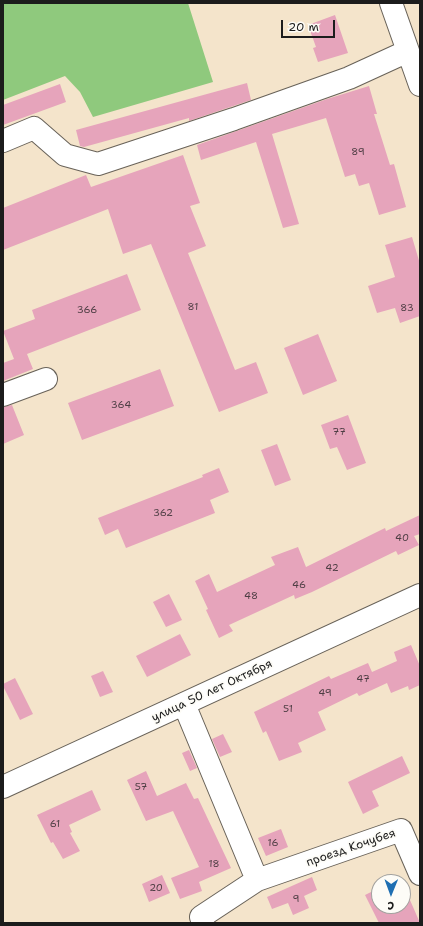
<!DOCTYPE html>
<meta charset="utf-8">
<style>
body{margin:0}
#map{position:relative;width:423px;height:926px;overflow:hidden;background:#f4e4cb;font-family:"Shantell Sans",sans-serif}
canvas{display:block}
.frame{position:absolute;inset:0;border:4px solid #1c1c1c;pointer-events:none}
.north{position:absolute;left:371px;top:874px;width:40px;height:40px;box-sizing:border-box;background:#fdfcf7;border:1px solid #a3a29f;border-radius:50%;rotate:181deg;font-size:11px;font-weight:700;line-height:16px;text-align:center;color:#1c1c1c}
.north::after{content:'';display:block;margin:auto;width:14px;height:18px;background:#1f6fb2;clip-path:polygon(50% 0,100% 100%,50% 72%,0 100%)}
.scale{position:absolute;left:281px;top:20px;width:54px;height:18px;box-sizing:border-box;border:2px solid #1c1c1c;border-top:0;padding-left:5px;font-size:12px;line-height:14px;white-space:nowrap;color:#1c1c1c;-webkit-text-stroke:3px #fdfcf7;paint-order:stroke}
</style>
<div id="map">
<canvas width="423" height="926"></canvas>
<div class="frame"></div>
<div class="north">С</div>
<div class="scale">20 m</div>
</div>
<script>
const c = document.querySelector('canvas').getContext('2d');
c.lineJoin = 'round';
function paint(path, color) { c.fillStyle = color; c.fill(path, 'evenodd'); }
function trace(path, color, width, dash) { c.strokeStyle = color; c.lineWidth = width; c.lineCap = dash ? 'butt' : 'round'; c.setLineDash(dash || []); c.stroke(path); }
function label(font, color, halo, rows, align = 'center') {
  c.font = font + ' "Shantell Sans",sans-serif'; c.lineWidth = 3.5; c.setLineDash([]); c.textBaseline = 'middle'; c.strokeStyle = halo; c.fillStyle = color; for (const [text, x, y, turn = 0] of rows) {
    c.save(); c.translate(x, y); c.rotate((+turn || 0) * Math.PI / 180); c.textAlign = isNaN(turn) ? turn : align; if (halo) c.strokeText(text, 0, 0); c.fillText(text, 0, 0); c.restore();
  }
}
const green = new Path2D(`
 M3,3H188L213,82L93,117L80,92L65,76L3,100Z`);
const building = new Path2D(`
 M335,15L348,53L318,62L313,48L316,47L308,25Z
 M247,83L251,100L189,121V118L84,147L80,146L76,130Z
 M60,84L66,102L3,125V105Z
 M369,86L377,114H374L390,165L394,164L406,207L379,215L369,183L359,186L355,174L345,177L326,118L272,134L299,224L283,228L256,142L201,160L197,145L327,99Z
 M183,155L200,203L190,206L206,246L188,253L235,370L256,362L268,393L219,412L151,244L123,254L108,209L3,250V208L86,175L91,187Z
 M412,237L420,264V316L400,323L395,308L377,313L368,286L395,277L385,245Z
 M127,274L141,310L27,354L33,369L3,381V363L14,359L3,331L35,319L32,310Z
 M318,334L337,381L303,395L284,348Z
 M160,369L174,406L82,440L68,403Z
 M12,405L24,435L3,444V407Z
 M348,415L366,463L347,470L337,447L330,449L321,425Z
 M277,444L291,480L275,486L261,450Z
 M219,468L229,492L210,500L215,513L126,548L118,529L105,535L98,518L203,477L202,475Z
 M420,515V534L414,536L419,545L398,555L396,551L312,592L295,599L294,595L229,625L233,631L219,638L206,610L208,609L195,581L209,574L217,592L275,565L271,557L298,547L306,567L385,528L386,531Z
 M169,594L182,620L166,627L153,602Z
 M180,634L191,655L147,677L136,656Z
 M411,645L420,666V685L409,690L408,686L391,693L387,683L359,696L357,693L318,712L326,730L298,743L302,752L279,761L266,731L263,733L254,712L329,676L331,679L368,663L372,672L397,661L394,652Z
 M103,671L113,692L100,697L91,676Z
 M15,678L33,714L20,720L3,686V684Z
 M223,734L232,752L220,757L212,739Z
 M189,750L197,768L190,771L182,753Z
 M402,756L410,773L372,791L379,806L363,814L348,782Z
 M146,771L157,796L186,783L194,799L198,798L231,868L199,882L202,891L180,899L171,878L199,867L173,811L146,821L127,780Z
 M92,790L101,810L69,825L72,832L70,833L80,851L63,859L53,842L51,843L37,815Z
 M281,829L288,847L266,856L258,838Z
 M162,875L170,893L149,902L142,884Z
 M312,877L317,890L304,896L309,908L293,915L288,903L272,909L267,897Z
 M403,884L420,923H379L365,895L379,888V906H403Z`);
const minor = new Path2D(`
 M391,3L420,85
 M3,141L34,128L65,155L98,164L234,119L349,78L408,51
 M3,395L46,379
 M184,704L257,880L401,830L420,874
 M3,787L420,595
 M203,923L201,917L257,880`);
const numberNames = [
 ["89",358,152],
 ["81",193,307],
 ["83",407,308],
 ["366",87,310],
 ["364",121,405],
 ["77",339,432],
 ["362",163,513],
 ["40",402,538],
 ["42",332,568],
 ["46",299,585],
 ["48",251,596],
 ["47",363,679],
 ["49",325,693],
 ["51",288,709],
 ["57",141,787],
 ["61",55,824],
 ["16",273,843],
 ["18",214,864],
 ["20",156,888],
 ["9",296,899]
];
const streetNames = [
 ["улица 50 лет Октября",212,691,-25],
 ["проезд Кочубея",351,848,-19]
];
paint(green, '#8fc97d');
paint(building, '#e6a4bb');
trace(minor, '#686259', 24);
trace(minor, '#fff', 22);
label('10px', '#4e3e44', null, numberNames);
label('12px', '#1c1c1c', '#fdfcf7', streetNames);
</script>
